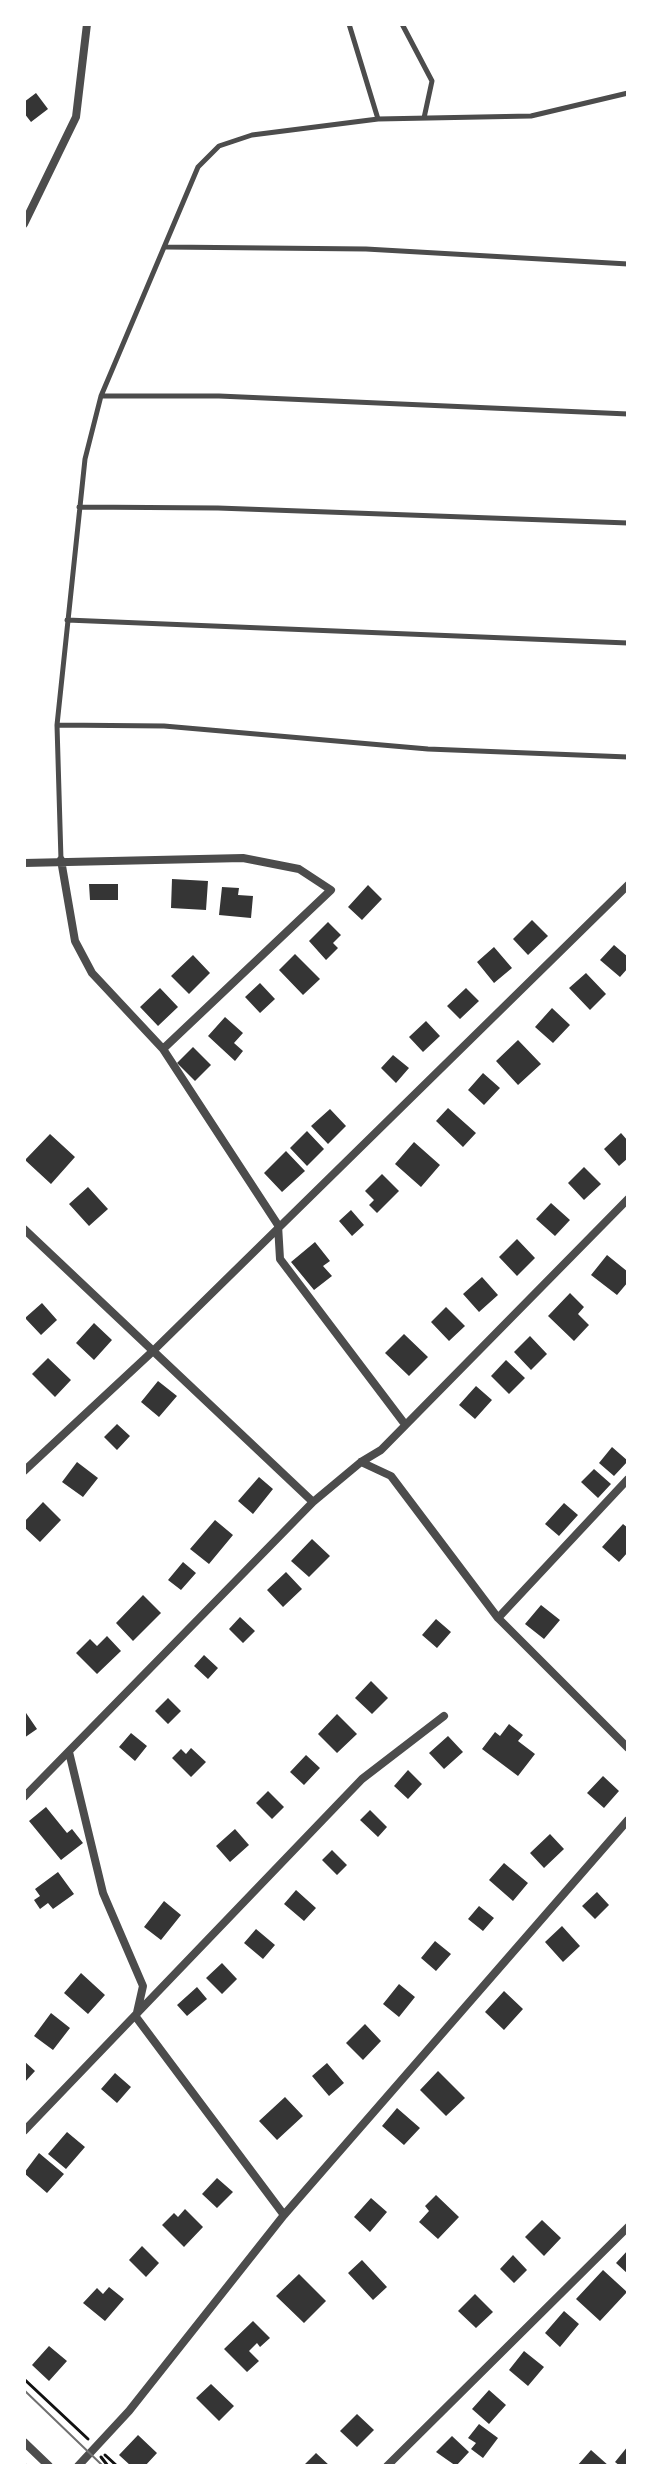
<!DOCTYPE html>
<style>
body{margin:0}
#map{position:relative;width:652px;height:2490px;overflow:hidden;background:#fff;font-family:Inter,sans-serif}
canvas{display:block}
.frame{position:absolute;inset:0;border:26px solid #fff;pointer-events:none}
</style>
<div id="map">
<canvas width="652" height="2490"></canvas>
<div class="frame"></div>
</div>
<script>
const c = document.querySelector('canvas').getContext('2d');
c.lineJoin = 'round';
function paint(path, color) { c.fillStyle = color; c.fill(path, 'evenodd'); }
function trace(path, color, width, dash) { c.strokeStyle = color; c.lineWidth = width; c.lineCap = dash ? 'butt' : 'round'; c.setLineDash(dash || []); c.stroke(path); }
const building = new Path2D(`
 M36,93L48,109L31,122L24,113V102Z
 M172,879L208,881L206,910L171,908Z
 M89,884H118V900H90Z
 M368,885L382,899L362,920L348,907Z
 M222,887L239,888L238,895L253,896L251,918L219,915Z
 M532,920L548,936L528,955L513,939Z
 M328,922L341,935L333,943L338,948L326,960L309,941Z
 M614,945L628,957V968L620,977L600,960Z
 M494,947L512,968L494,983L477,962Z
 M295,954L320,979L303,995L279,970Z
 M193,955L210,973L189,994L171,976Z
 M586,973L606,994L590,1010L569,988Z
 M260,983L275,999L260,1013L245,997Z
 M160,988L178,1007L158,1026L140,1007Z
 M466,988L479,1001L460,1019L447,1006Z
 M552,1008L570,1025L553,1043L535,1027Z
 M225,1017L243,1033L234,1043L243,1051L235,1061L208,1036Z
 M426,1021L440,1036L423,1052L409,1037Z
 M518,1040L541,1064L518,1085L496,1061Z
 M193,1047L211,1065L195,1081L177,1063Z
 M393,1055L409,1068L396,1083L381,1068Z
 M483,1073L500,1088L484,1105L468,1090Z
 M448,1108L476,1133L463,1147L436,1121Z
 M330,1109L346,1126L328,1144L311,1126Z
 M307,1131L324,1149L307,1166L290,1148Z
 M621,1133L628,1141V1158L619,1166L604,1149Z
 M50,1134L75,1157L51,1184L25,1160Z
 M414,1142L440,1165L421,1187L395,1164Z
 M286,1151L305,1171L282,1192L264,1173Z
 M584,1167L601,1184L584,1200L568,1183Z
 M382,1174L399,1191L377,1213L369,1205L374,1200L365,1191Z
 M88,1187L108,1209L89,1226L69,1204Z
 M551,1203L570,1220L555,1236L536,1219Z
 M351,1210L364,1225L352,1236L339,1221Z
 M517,1239L535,1258L517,1276L499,1257Z
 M315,1242L330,1261L323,1266L332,1276L314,1290L291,1262Z
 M607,1255L628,1272V1282L617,1295L591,1275Z
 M482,1277L498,1295L479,1312L463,1294Z
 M570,1293L584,1307L578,1314L589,1325L574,1341L548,1316Z
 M42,1303L57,1320L41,1335L25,1318Z
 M446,1307L465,1326L449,1341L431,1322Z
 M94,1323L112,1340L94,1360L76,1343Z
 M404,1334L428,1357L409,1376L385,1353Z
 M530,1336L547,1354L531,1370L514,1352Z
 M48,1358L71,1380L55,1397L32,1374Z
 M506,1360L525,1378L509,1394L491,1376Z
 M158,1381L177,1396L159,1417L141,1402Z
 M476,1386L492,1400L475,1419L459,1405Z
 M117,1424L130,1436L117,1450L104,1437Z
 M612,1447L628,1461L614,1476L599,1463Z
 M77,1462L98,1478L83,1497L62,1482Z
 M594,1469L611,1484L598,1498L581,1482Z
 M259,1477L273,1489L253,1514L238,1501Z
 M43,1502L61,1520L40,1542L24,1527V1522Z
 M564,1503L578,1515L559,1536L545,1524Z
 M215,1520L233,1535L209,1564L190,1549Z
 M623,1524L628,1528V1552L619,1562L602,1547Z
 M312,1539L330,1556L309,1577L291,1561Z
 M183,1562L196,1573L181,1590L168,1580Z
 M286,1572L302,1589L283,1607L267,1590Z
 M143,1595L161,1613L133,1641L116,1623Z
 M541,1605L560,1620L544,1639L525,1624Z
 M240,1617L255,1631L243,1643L229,1629Z
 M436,1619L451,1632L437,1648L422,1635Z
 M107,1636L121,1651L97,1674L76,1653L90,1639L97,1646Z
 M204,1655L218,1668L208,1679L194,1666Z
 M371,1681L388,1698L372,1714L355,1698Z
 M168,1698L181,1711L168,1724L155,1711Z
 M24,1710L37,1729L24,1738Z
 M337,1714L357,1734L337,1753L318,1734Z
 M509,1724L523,1735L518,1741L535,1754L518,1776L482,1749L495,1732L500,1736Z
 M131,1733L147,1746L135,1761L119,1747Z
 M448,1736L463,1752L444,1769L429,1753Z
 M191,1748L206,1762L191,1777L172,1758L181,1749L186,1754Z
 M306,1755L320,1768L304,1785L290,1772Z
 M408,1770L422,1784L408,1799L394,1786Z
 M603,1776L619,1791L604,1808L587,1793Z
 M268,1791L284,1807L272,1819L256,1803Z
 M46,1807L67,1833L72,1829L83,1843L61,1860L29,1821Z
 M370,1810L387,1827L378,1837L360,1820Z
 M235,1829L249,1845L230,1862L216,1846Z
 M550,1834L564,1849L544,1868L530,1853Z
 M332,1850L347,1865L337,1875L322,1860Z
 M504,1863L528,1883L513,1901L489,1880Z
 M58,1872L74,1894L53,1909L48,1903L40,1909L34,1900L40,1896L35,1889Z
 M296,1890L316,1908L304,1921L284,1904Z
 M597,1892L609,1905L595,1919L582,1906Z
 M164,1901L181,1915L161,1940L144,1927Z
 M479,1906L494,1918L483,1931L468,1919Z
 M562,1926L580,1946L563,1962L545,1942Z
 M256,1929L275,1945L263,1959L244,1943Z
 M435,1941L451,1954L436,1971L421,1958Z
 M222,1963L237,1979L222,1994L206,1978Z
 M81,1973L105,1995L88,2014L64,1993Z
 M399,1984L415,1997L399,2017L383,2004Z
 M197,1987L207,1999L187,2016L177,2005Z
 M504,1991L523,2009L504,2030L485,2012Z
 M51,2013L70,2028L53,2050L34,2036Z
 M365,2024L381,2041L363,2060L346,2043Z
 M24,2061L35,2071L24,2083Z
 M327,2063L344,2083L329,2096L312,2076Z
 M438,2071L465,2098L446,2116L420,2090Z
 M115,2073L131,2087L117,2103L101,2089Z
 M285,2097L303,2116L277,2140L259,2121Z
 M397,2108L420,2128L404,2145L382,2126Z
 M67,2132L85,2147L66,2169L48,2154Z
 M39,2153L64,2174L47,2193L24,2173Z
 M217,2178L233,2192L217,2208L202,2194Z
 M436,2195L459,2217L438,2239L419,2222L429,2211L425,2206Z
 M371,2198L387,2212L370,2232L354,2217Z
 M185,2209L203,2227L184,2247L162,2225L174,2213L178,2217Z
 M542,2220L561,2238L544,2256L525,2237Z
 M142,2246L159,2263L146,2277L129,2260Z
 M628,2250V2274L616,2263Z
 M513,2255L527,2270L514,2283L500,2269Z
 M362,2260L387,2287L373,2300L348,2273Z
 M603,2270L627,2292L600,2321L576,2299Z
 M299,2274L326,2301L304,2323L276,2296Z
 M109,2287L124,2299L105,2321L83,2303L97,2288L103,2294Z
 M475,2294L493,2312L476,2328L458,2311Z
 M564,2311L579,2324L560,2347L545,2333Z
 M253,2321L270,2338L260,2347L257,2343L249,2351L259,2361L247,2372L224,2349Z
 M49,2346L67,2361L49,2381L32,2365Z
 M524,2351L544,2367L528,2386L509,2370Z
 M211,2384L234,2406L219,2421L196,2398Z
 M489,2390L506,2405L489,2424L472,2409Z
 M357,2414L374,2430L357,2447L340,2431Z
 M479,2424L498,2438L483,2458L471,2449L476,2443L468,2438Z
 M138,2435L157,2453L145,2466H131L119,2455Z
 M452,2436L469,2452L456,2466L436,2452Z
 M628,2446V2466H620L615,2462Z
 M591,2450L609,2466H577Z
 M316,2453L330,2466H303Z`);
const path = new Path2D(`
 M24,2379L88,2439
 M105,2455L117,2466
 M101,2457L108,2466`);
const service = new Path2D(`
 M349,24L378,119
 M402,24L432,81L424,118
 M166,247L366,249L628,264
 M101,396H219L628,414
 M79,507L218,508L628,523
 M67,620L628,643
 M57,725L164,726L428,749L628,757
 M61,860L57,725L85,459L101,396L198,167L219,146L252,135L378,119L531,116L628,93`);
const minor = new Path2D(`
 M24,224L76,117L87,24
 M61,860L75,941L92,973L163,1049L278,1225L280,1259L404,1423
 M24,863L243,858L299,869L331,890L163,1049
 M24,1229L313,1502
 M361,1462L391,1476L498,1618L628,1748
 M24,1471L153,1351L628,885
 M498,1618L628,1479
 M69,1752L103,1893L143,1986L136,2017L284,2215
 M24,1797L313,1502L361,1462L381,1450L628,1199
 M24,2131L362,1779L444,1716
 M24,2442L49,2466
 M78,2466L129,2411L284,2215L628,1820
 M387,2466L628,2227`);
const tram = new Path2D(`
 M24,2390L103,2466
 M24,2463L27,2466`);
paint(building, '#353535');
trace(path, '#111', 3);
trace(service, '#4c4c4c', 5);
trace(minor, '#4c4c4c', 8);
trace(tram, '#707070', 2);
</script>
